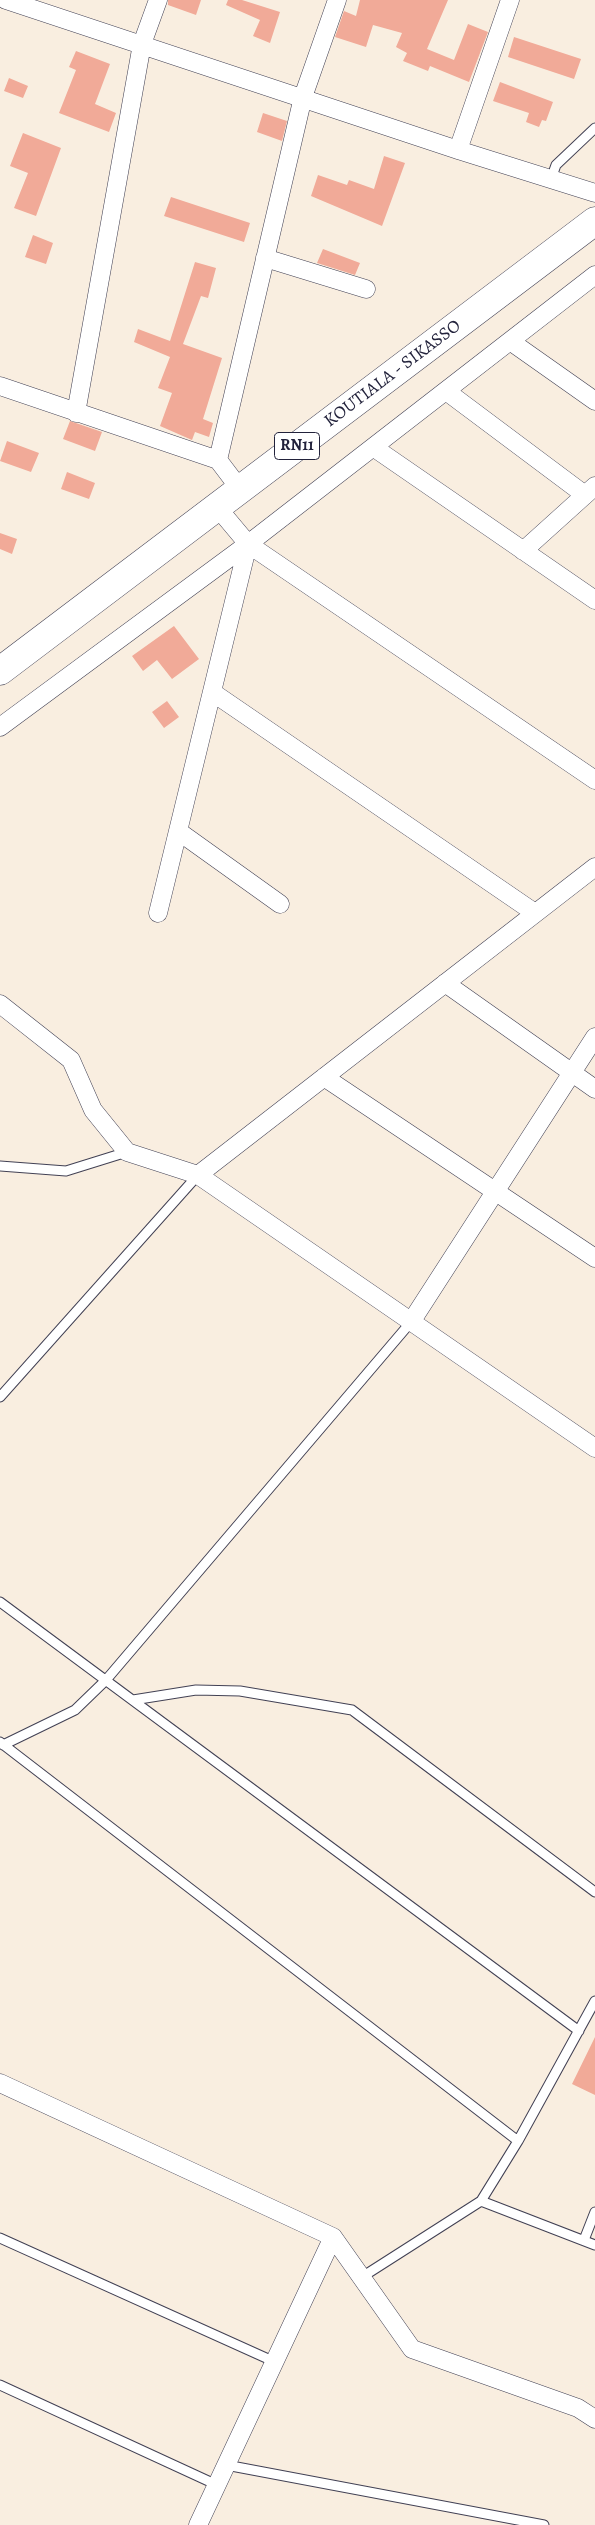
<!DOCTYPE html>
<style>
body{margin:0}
canvas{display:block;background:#f9eee0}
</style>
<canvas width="595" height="2525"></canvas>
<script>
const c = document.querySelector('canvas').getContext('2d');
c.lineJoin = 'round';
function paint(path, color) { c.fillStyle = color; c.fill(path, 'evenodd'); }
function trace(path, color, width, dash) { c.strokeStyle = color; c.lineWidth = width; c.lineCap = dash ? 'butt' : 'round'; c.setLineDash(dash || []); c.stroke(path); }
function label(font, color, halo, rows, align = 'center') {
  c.font = font + ' Alegreya,serif'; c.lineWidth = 4.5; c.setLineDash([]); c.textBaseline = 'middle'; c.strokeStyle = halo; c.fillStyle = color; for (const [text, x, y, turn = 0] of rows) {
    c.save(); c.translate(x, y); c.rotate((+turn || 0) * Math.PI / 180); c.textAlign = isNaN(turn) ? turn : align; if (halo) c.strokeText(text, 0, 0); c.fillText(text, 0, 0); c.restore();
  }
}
const building = new Path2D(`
 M168,0H201L196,15L168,5Z
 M228,0H242L280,12L270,43L253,36L260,20L226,5Z
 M360,0H448L427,49L454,60L468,24L488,32L469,82L430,66L428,71L403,61L407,53L396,47L402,33L373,25L366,47L335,37L344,11L356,16Z
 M514,37L581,59L574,79L508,57Z
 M76,51L110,64L95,104L116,113L109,132L59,113L76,70L69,67Z
 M9,78L28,86L23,98L4,91Z
 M500,82L553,102L546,121L542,120L539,127L526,122L529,113L493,101Z
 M263,113L287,121L282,141L257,132Z
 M23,133L61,148L36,216L14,208L28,173L10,166Z
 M384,156L405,163L382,226L311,196L318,175L347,185L349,180L374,189Z
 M171,197L250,223L244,242L164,216Z
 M33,235L53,243L46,264L25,257Z
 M323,249L360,263L355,275L317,263Z
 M195,262L216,268L208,298L201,296L183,344L222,358L203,419L213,423L209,437L195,432L192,440L160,426L172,393L158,388L170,357L134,342L138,329L170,341Z
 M70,421L102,432L95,451L63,439Z
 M7,441L39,453L31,472L0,461Z
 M67,472L95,483L89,499L61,489Z
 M0,533L17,539L12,554L0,549Z
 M174,626L199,659L172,679L157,660L143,671L132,656Z
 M167,701L179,717L164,728L152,712Z
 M595,2037V2095L572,2084Z`);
const lane = new Path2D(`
 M551,179L556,165L595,128
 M0,1166L66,1171L127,1152
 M0,1397L198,1175
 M0,1602L579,2031
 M133,1700L196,1690L240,1691L352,1710L595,1892
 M0,1742L518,2141
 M3,1745L75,1710L106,1680L411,1322
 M481,2201L518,2141L595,2001
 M0,2238L275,2362
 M584,2240L595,2212
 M362,2277L481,2201L595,2245
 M0,2385L217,2485
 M226,2465L544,2525`);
const street = new Path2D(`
 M6,0L458,150L595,193
 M458,150L510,0
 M265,258L366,289
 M510,341L595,401
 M0,386L218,460
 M446,391L585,495
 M76,413L142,44L158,0
 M373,447L595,600
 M240,489L218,460L303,97L337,0
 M217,507L248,544L595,780
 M523,551L595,486
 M212,692L535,913
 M0,727L248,544L595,275
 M178,831L280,904
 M158,913L248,544
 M445,983L595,1089
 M0,1004L71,1060L93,1110L127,1152L198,1175L595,1448
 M324,1077L595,1258
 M198,1175L595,867
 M411,1322L595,1037
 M0,2083L333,2237L412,2349L578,2408L595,2419
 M198,2525L333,2237`);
const primary = new Path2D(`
 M0,671L595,221`);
const shields = [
 [297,446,45]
];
const shieldNames = [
 ["RN11",297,446]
];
const streetNames = [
 ["KOUTIALA - SIKASSO",393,374,-37]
];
paint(building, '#f1aa98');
trace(lane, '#424154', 11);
trace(street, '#424154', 19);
trace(primary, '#424154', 29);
trace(lane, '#fff', 9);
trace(street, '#fff', 18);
trace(primary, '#fff', 28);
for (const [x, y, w] of shields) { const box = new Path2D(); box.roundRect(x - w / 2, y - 13.5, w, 27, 4); c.fillStyle = '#fff'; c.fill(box); trace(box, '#22223b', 1); }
label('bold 16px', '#22223b', null, shieldNames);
label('18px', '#22223b', '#fff', streetNames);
</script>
